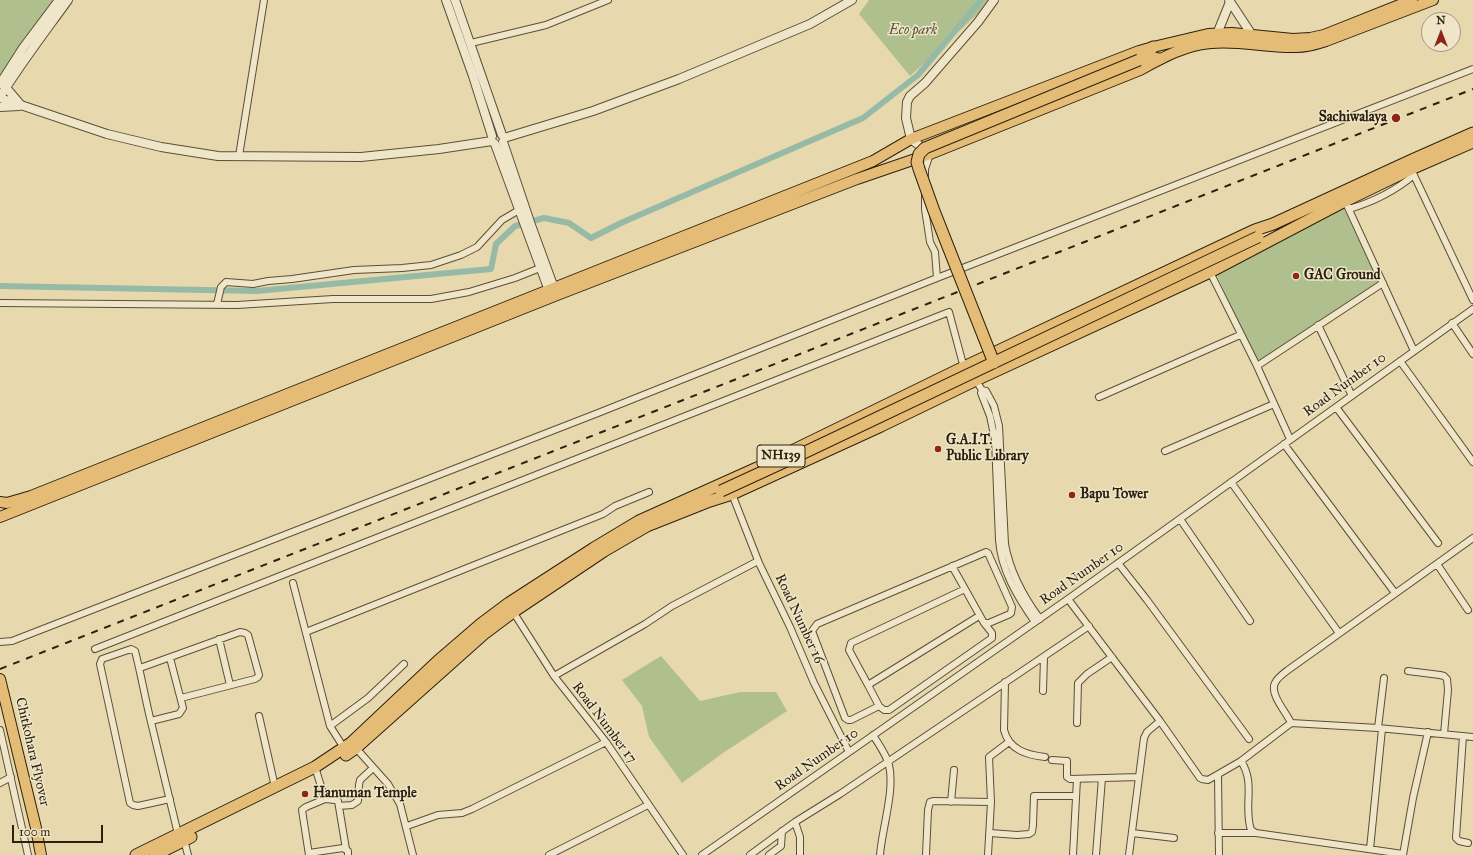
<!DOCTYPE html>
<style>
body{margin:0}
#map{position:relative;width:1473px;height:855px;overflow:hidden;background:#e7d9ad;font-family:"IM FELL Great Primer",serif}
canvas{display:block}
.north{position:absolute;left:1421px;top:12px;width:40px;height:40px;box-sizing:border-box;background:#efe6ca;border:1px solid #a2977f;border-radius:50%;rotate:0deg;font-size:11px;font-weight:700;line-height:16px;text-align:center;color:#2e200e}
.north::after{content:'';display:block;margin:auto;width:14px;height:18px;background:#8f2418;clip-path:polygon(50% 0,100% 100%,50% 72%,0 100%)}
.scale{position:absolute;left:12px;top:825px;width:91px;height:18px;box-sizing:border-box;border:2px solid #2e200e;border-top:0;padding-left:5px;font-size:12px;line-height:14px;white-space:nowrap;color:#2e200e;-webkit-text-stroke:3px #efe6ca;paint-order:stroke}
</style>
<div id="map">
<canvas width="1473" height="855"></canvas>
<div class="north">N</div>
<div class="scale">100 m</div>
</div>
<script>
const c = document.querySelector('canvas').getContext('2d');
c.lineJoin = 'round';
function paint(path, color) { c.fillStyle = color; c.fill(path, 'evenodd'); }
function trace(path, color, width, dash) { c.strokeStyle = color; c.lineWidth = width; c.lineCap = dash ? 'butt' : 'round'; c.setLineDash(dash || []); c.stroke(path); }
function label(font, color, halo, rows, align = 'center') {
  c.font = font + ' "IM FELL Great Primer",serif'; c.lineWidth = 3; c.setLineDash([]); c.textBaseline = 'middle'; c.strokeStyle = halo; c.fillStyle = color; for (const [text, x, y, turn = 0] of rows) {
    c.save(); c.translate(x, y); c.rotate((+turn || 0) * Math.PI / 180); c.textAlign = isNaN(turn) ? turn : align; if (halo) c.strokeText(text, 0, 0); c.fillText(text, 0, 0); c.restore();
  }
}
const green = new Path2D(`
 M0,0H58L0,84Z
 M869,0H993L910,76L859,14Z
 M1343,207L1377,279V283L1259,361L1255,359L1216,273Z
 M661,656L700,701L740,692H776L787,711L723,753L682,783L649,737L642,706L622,680Z`);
const canal = new Path2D(`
 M0,286L257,291L491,269L496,244L515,226L544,218L569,223L591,238L623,222L863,118L918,75L981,0`);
const minor = new Path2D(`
 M471,43L546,25L608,0
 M239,156L264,0
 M1411,169L1473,300
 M925,175V169L930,154
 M1345,201L1414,351
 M1349,209C1373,202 1395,191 1414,175
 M1210,272L1257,366L1290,439
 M937,278L1473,69
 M0,303L237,305L333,299H431L469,292L515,278L540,268
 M217,304L221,287L226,282L253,284L268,281L292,279L354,270L402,268L431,265L461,255L477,247L502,220L519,210
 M1452,323L1473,354
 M1318,325L1352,396
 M1400,361L1473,462
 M1257,366L1383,283
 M975,379L982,390L986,391L994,406L999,426L1005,544C1010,572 1023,596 1040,619
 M982,390L981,393L990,416L995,440L999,540C1001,570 1018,598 1035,622
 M1099,397L1240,335
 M1336,407L1438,543
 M1284,444L1395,593
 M1165,451L1274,404
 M1231,482L1339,633
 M732,494L759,563L790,627L814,683L849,752
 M1180,519L1250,621
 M1118,563L1147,600L1249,739
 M1437,564L1468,610
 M952,566L965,589
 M293,583L330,726L344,748
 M1068,599L1160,721L1200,778L1202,779L1208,780L1241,761L1291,723C1287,713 1269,694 1275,683C1277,678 1284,673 1288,670L1473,538
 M512,610L554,676L606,742L683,855
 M306,632L603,514L615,506L649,492
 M219,639L230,685
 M0,642L12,641L598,413L937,278L935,252L930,242L925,209V195
 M95,649L949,312L964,368
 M140,668L240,632L245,633L248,635L259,675L258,677L255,679L181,698
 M1408,671L1440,675L1444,676L1447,679L1448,690L1444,734
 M554,676L645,624L672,606L758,561
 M1005,682L1004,730C1009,750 1027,755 1045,757
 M868,685L879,706L851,720H848L845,718L812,631L817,624L986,552L988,553L1012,607L1011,613L1010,614L989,623H984L965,589L851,643L849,650L868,685L979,616
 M1043,691L1044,657
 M879,706L884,710H889L992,638V633L984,623
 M259,716L275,787
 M151,721L179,714L183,708L170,658
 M1077,723L1078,683L1087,674L1112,657
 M1291,723L1378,728L1473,737
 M330,726L368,698L404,664
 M1378,728L1384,678
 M0,730L28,855
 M873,735C879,745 886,754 889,765C895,791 882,828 880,855
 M1463,736L1456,838L1459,841L1468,843
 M355,747L388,784L400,804L413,855
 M1052,760L1067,761V777L1070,779L1138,777
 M1241,761C1256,784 1243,806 1251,830L1256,833L1403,854
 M1218,775L1219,855
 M0,783L11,777
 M170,799L138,806L133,805L130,803L100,664L102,659L131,649L135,651C141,674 145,698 151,722C160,759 169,797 178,834
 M325,799L335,800L338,801L346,849
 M951,802L954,770
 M339,806L352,805L358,801L359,785L360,780L373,768
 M795,822L800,837V855
 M407,826L438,815L462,813L472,809L606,742
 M990,833L1017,835L1029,834L1032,832L1033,825L1034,796H1076
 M1132,833L1174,838
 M1218,833H1256
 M184,840L188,855
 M1370,849L1382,729
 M309,853L343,848L348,851V855
 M309,855L302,810L306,807L325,799L315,767
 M549,855L648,805
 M702,855L1068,599L1473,309
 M750,855L795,822L840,794L1089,626
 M769,855L781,846L782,831
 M926,855L928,810L930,802L934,801L991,802
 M988,855L991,802L989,757L1009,742
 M1073,855L1077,779
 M1096,855L1102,778
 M1129,855L1144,738L1147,732L1160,721
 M1403,855L1413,798L1428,732`);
const tertiary = new Path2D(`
 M446,0L473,76L492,136
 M455,0L502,135
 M1229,0L1252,35
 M1217,34L1230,2
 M0,84L23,48L59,0
 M3,84L20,104
 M0,97C21,63 45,32 68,0
 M0,98L107,134L161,147L218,156L361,157L439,149L492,141
 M0,107L19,106
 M504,138L593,111L679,79L810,24L852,0
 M503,142L532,228L554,288
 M495,144L551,296
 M928,152L911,139L906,118L907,102L910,96L925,83L938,68L978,22L994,0`);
const primary = new Path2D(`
 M0,502L7,503L31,496L873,161L911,139L1139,51L1153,47L1208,34L1232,33L1293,39L1310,38L1324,35L1412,0
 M0,517L557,295L857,179L930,154L1140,70C1162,58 1185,45 1211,43C1239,40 1268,48 1296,47C1307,47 1317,44 1326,41L1433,0
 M0,679L36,828L41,855`);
const trunk = new Path2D(`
 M1145,57L1159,59
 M1139,60L1145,57L1153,47
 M346,755L356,748L485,633L513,612L604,551L647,526L710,501L732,494L881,426L976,380L1210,272L1345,201L1411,169L1473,142
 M136,855L315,767L351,743L438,661L481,624L509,603L594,548L639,521L757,468L964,367L1255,230L1273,224L1412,160L1473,133
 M155,855L191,837`);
const rail = new Path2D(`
 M0,669L1473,89`);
const trunkBridge = new Path2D(`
 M994,363L934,211L919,169L917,162L919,154L925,148L1139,60
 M721,491L797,456L1258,237`);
const markers = [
 [1396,118,5,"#8f2418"],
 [1296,276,4,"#8f2418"],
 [938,449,4,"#8f2418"],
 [1072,495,4,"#8f2418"],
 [305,794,4,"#8f2418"]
];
const shields = [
 [781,456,48]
];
const shieldNames = [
 ["NH139",781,456]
];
const parkNames = [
 ["Eco park",913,31]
];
const poiNames = [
 ["Sachiwalaya",1387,118,"right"],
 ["GAC Ground",1304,276],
 ["G.A.I.T.",946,441],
 ["Public Library",946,457],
 ["Bapu Tower",1080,495],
 ["Hanuman Temple",313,794]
];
const streetNames = [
 ["Road Number 10",1345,385,-36],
 ["Road Number 10",1082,574,-35],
 ["Road Number 16",799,619,65],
 ["Road Number 17",604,723,53],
 ["Chitkohara Flyover",32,752,77],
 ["Road Number 10",817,760,-35]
];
paint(green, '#afc08e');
trace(canal, '#97baa6', 6);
trace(minor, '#5c4e36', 8);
trace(tertiary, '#5c4e36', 10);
trace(primary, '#2e200e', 12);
trace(trunk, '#2e200e', 13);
trace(minor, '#efe6ca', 6);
trace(tertiary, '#efe6ca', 8);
trace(primary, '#e4bc76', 10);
trace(trunk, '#e4bc76', 11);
trace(rail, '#2e200e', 2, [7, 7]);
trace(trunkBridge, '#2e200e', 13, []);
trace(trunkBridge, '#e4bc76', 11);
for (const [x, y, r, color] of markers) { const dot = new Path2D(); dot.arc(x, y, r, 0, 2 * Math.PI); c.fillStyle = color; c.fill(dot); trace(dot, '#efe6ca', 1.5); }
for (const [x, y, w] of shields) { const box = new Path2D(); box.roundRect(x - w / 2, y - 11, w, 22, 3); c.fillStyle = '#efe6ca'; c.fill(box); trace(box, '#2e200e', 1); }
label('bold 13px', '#2e200e', null, shieldNames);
label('italic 14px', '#555034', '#efe6ca', parkNames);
label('bold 14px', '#2e200e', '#efe6ca', poiNames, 'left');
label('14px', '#2e200e', '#efe6ca', streetNames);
</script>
